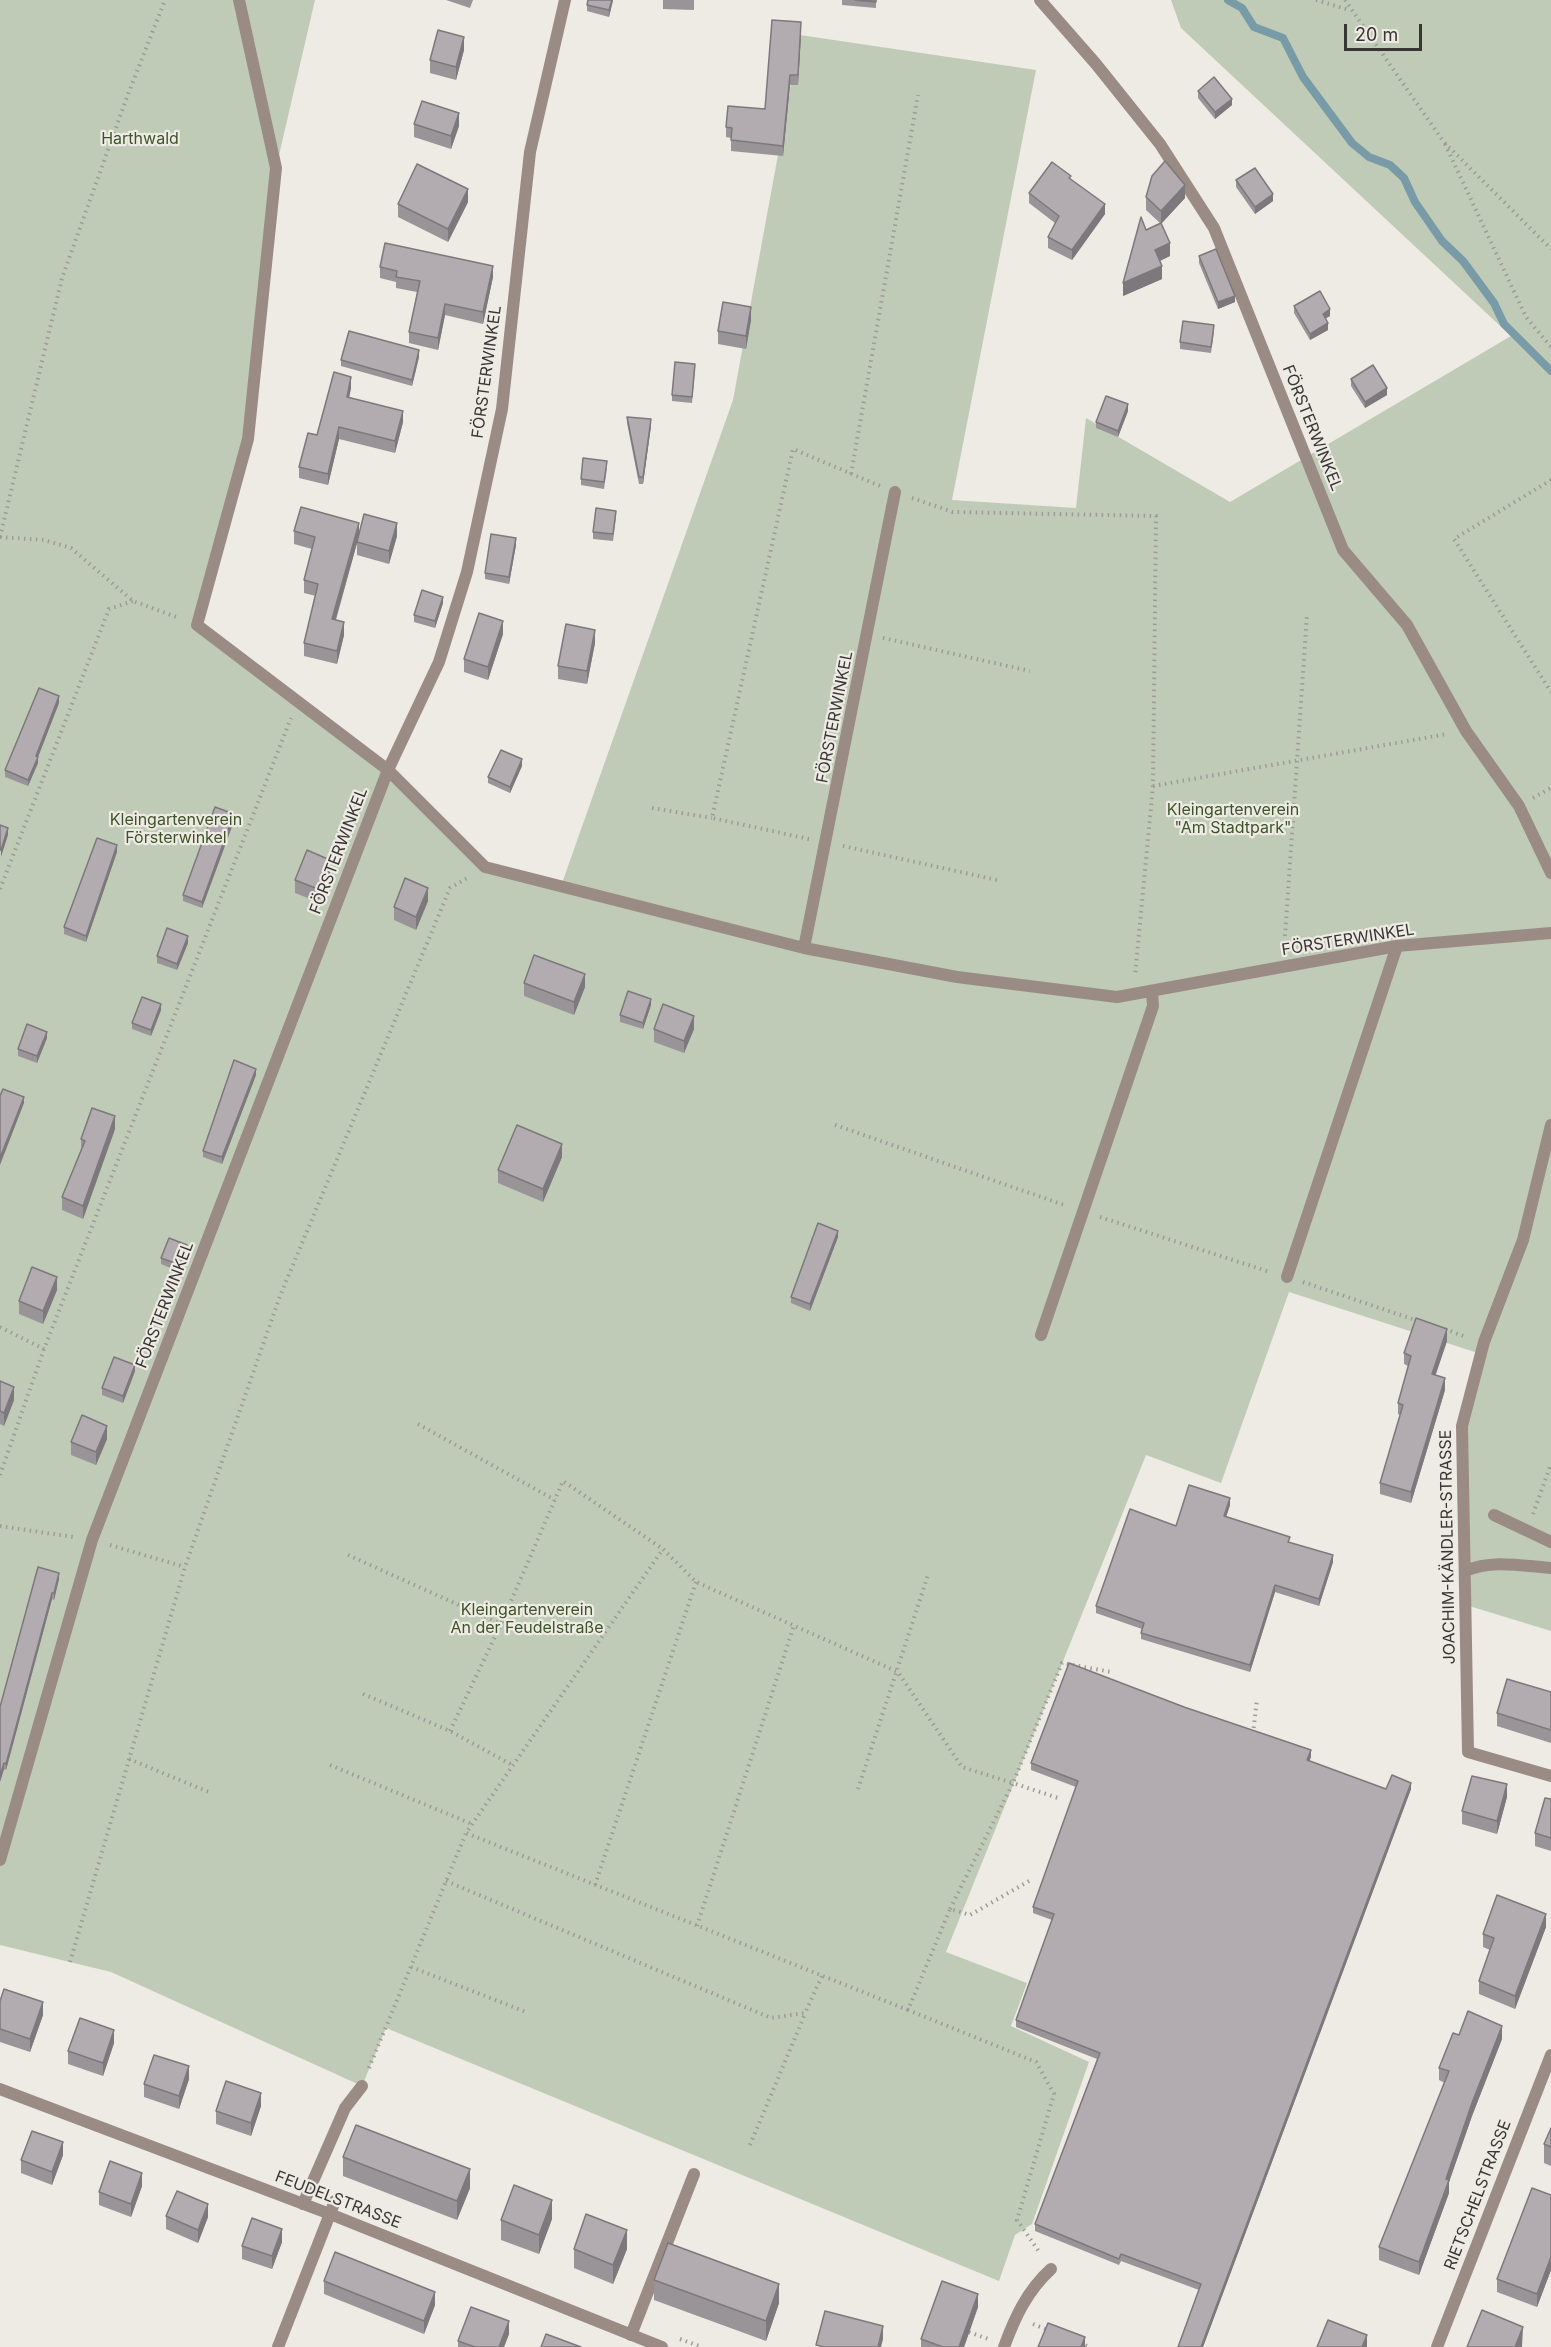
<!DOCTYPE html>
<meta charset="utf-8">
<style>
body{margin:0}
#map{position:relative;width:1551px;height:2347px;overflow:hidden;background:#eeeae4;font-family:Inter,sans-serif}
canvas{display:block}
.scale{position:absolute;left:1344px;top:24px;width:78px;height:27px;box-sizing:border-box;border:3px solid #383634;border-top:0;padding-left:8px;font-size:18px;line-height:21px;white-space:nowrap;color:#383634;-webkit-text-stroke:4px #eeeae4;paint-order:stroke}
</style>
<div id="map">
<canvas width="1551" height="2347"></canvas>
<div class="scale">20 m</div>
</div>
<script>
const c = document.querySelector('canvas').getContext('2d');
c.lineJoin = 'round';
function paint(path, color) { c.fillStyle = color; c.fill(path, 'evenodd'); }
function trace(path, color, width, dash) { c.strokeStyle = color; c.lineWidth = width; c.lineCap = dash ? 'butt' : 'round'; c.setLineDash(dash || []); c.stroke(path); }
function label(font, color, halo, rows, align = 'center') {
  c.font = font + ' Inter,sans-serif'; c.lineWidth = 4.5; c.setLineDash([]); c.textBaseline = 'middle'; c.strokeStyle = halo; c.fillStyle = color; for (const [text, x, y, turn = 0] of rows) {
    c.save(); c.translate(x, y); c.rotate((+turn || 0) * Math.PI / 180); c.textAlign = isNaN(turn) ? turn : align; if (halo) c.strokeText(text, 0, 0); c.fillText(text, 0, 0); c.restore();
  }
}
const green = new Path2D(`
 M0,0H315L276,168L248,439L197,625L387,770L485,867L561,886L733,400L800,35L1036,70L952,500L1076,508L1086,418L1230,502L1511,336L1181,28L1171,0H1551V1631L1466,1605L1462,1426L1481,1354L1289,1292L1221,1483L1146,1455L946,1952L1027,1983L1011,2026L1089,2062L1032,2224L1015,2235L999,2281L386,2028L362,2086L111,1972L0,1945Z`);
const stream = new Path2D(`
 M1228,0L1242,8L1254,27L1283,38L1303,77L1352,143L1369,157L1390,165L1404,178L1415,202L1442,241L1463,261L1494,303L1504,324L1551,371`);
const path = new Path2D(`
 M1316,0L1349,10
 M1345,0L1443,141L1551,249
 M1445,144L1526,317L1551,347
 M851,474L918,95
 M1551,480L1454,539L1551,692
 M912,498L953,512L1156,516L1153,786L1135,976
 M0,537L62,278L127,97L165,0
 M0,537L44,540L71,548L133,601L179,618
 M883,638L1030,671
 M1153,786L1447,734
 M1533,798L1551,788
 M652,808L712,818
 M809,839L712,818L793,449L880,486
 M843,846L997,880
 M0,889L109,609L133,601
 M1285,936L1307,615
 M835,1125L1067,1206
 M1100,1217L1270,1272
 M1303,1282L1418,1321
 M0,1327L44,1349
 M1445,1329L1466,1337
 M418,1424L555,1500
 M0,1475L44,1349L291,718
 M1533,1514L1551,1464
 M0,1526L73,1537
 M110,1545L185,1567
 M348,1555L501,1624
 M363,1694L450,1731L514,1766
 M450,1731L501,1624L563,1481L663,1549
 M1253,1734L1257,1699
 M129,1759L211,1793
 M330,1765L472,1824
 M858,1789L928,1575
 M446,1881L771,2018L805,2013L822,1976
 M1029,1881L970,1915L950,1909L908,2010L1036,2062L1054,2094L1017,2220L1040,2253
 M595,1885L696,1582
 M950,1909L1013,1783L1061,1799
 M697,1926L794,1625
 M70,1962L185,1567L280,1296L450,888L469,877
 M411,1967L526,2012
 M908,2010L466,1833L663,1549L696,1582L898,1672L962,1767L1013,1783L1062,1663L1111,1672
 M369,2068L466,1833
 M750,2145L805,2014
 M1033,2324L1048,2330
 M969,2332L988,2339
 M680,2339L702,2347
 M1080,2343L1089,2347`);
const service = new Path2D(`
 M239,0L276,168L248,439L197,625L388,770L485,867L804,948L957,977L1117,997L1397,946L1551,933
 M1040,0L1096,64L1160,144L1214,228L1343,550L1407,625L1466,731L1519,806L1551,873
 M804,948L895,492
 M1551,1125L1523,1240L1484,1342L1462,1426L1468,1752L1551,1776
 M1287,1277L1397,946
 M1041,1335L1153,1006L1152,992
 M1494,1515L1551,1542
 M1465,1571C1493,1559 1522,1566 1551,1568
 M0,1860L92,1540L388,770L439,662L467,572L502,409L530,152L565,0
 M303,2204L345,2108L362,2086
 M631,2335L694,2174
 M1004,2347C1015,2317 1027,2291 1051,2269`);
const minor = new Path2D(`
 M0,2089L330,2214L662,2347
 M278,2347L335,2201
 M1437,2347L1551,2055`);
const wall = new Path2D(`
 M446,0H473L470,8Z
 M613,0L609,17L587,11V5Z
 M663,0H694V10L663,9Z
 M842,0H876V8L842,5Z
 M801,33L798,85H790L783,156L731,151V138L726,137V127L765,109Z
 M464,50L456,80L430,73V60Z
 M1198,91L1232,105L1215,119L1198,98Z
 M414,124L459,126L451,149L414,137Z
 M1071,180L1105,214L1072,260L1048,248V237L1055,223L1029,203V193Z
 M1236,180L1273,201L1255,214L1236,187Z
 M1146,197L1185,198L1161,224L1170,256L1160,261L1162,279L1123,296L1161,224L1146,210Z
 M468,202L448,242L398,217V204Z
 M1199,256L1235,302L1218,309L1199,263Z
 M380,267L493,277L483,324L445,315L438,350L409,343V332L417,292L396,288V282L380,278Z
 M1294,306L1330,316L1326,318L1328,330L1310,340L1294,313Z
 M751,320L746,349L718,344V331Z
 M1214,332L1211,353L1180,349V342Z
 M419,357L412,386L341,366V360Z
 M695,370L692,403L672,401V395Z
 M1351,379L1387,395L1365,408L1351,386Z
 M351,388L349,397L403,422L395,453L339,439L328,485L299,478V467L317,435Z
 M1128,411L1118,437L1096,428V422Z
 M627,417L651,426L643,484H639L627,423Z
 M607,468L604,489L581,485V479Z
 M616,517L613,541L593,539V532Z
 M294,531L359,535L397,536L389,564L357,555V543L336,620L344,635L337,664L304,656V643L316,596L304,593V580L312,549L294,544Z
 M516,545L509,584L485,579V573Z
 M443,603L435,628L414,622V615Z
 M503,634L488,680L464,672V659Z
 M595,643L587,684L558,679V666Z
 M59,703L38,757V763L28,786L5,777V770Z
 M522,766L510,793L488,783V777Z
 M234,821L202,908L183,901V895Z
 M117,852L86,942L64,934V927Z
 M330,873L318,902L295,893V880Z
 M428,901L416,930L394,920V907Z
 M188,943L177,970L157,963V956Z
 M524,983L585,987L574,1015L524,996Z
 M651,1005L643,1029L620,1022V1015Z
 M161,1010L151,1036L132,1029V1023Z
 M654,1029H694L684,1053L654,1042Z
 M47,1038L37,1063L18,1056V1049Z
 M256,1075L222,1164L203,1157V1151Z
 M115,1129L83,1219L62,1210V1197L81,1149V1139Z
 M562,1157L543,1202L498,1183V1170Z
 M838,1237L810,1311L791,1303V1297Z
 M187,1251L180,1272L161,1264V1258Z
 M57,1290L43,1324L19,1314V1301Z
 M1447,1341L1435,1375L1445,1390L1411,1503L1380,1494V1483L1400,1415L1398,1414V1403L1408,1366L1404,1364V1353Z
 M135,1371L123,1403L102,1395V1388Z
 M0,1381L14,1400L4,1426L0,1424Z
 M107,1439L96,1465L71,1455V1442Z
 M1230,1505L1226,1517L1290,1542L1333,1562L1319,1606L1275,1592L1250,1672L1141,1639V1633L1142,1629L1096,1613V1606L1176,1526Z
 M38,1567L59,1579L54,1600L52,1599L6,1770L4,1769L0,1782Z
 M1551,1692V1743L1497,1726V1713Z
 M1311,1757L1309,1761L1386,1789H1411L1203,2347H1178L1199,2290L1121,2261L1119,2265L1035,2231V2224L1097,2059L1016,2027V2020L1052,1920L1033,1913V1907L1076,1787L1031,1770V1763Z
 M1507,1797L1497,1834L1462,1824V1811Z
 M1551,1799V1851L1535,1846V1833Z
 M1546,1927L1515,2009L1479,1994V1981L1490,1950L1483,1947V1934Z
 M0,2001L43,2015L30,2052L0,2042Z
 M1459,2035L1502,2039L1472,2116L1449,2182V2193L1419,2275L1379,2260V2247L1445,2083L1439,2080V2068Z
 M114,2043L103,2076L68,2064V2051Z
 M189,2079L179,2109L144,2097V2084Z
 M261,2106L251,2136L216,2124V2111Z
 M1551,2128V2166L1544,2163V2144Z
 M63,2155L52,2185L21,2173V2160Z
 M343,2157L470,2188L457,2220L343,2176Z
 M142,2186L131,2217L99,2205V2192Z
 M1551,2195V2270L1537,2307L1497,2292V2279Z
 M166,2216L208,2217L198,2243L166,2229Z
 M552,2219L539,2254L501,2240V2220Z
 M282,2242L272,2269L242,2259V2246Z
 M574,2249H627L613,2284L574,2268Z
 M654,2280L779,2303L766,2341L654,2300Z
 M324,2281L435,2305L424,2334L324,2294Z
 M978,2307L964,2347H921V2339Z
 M509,2334L504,2347H458V2341Z`);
const shadedWall = new Path2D(`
 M612,0H613L609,17V10Z
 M801,22V33L798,85V75Z
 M464,37V50L456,80V67Z
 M790,75V85L783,156V146Z
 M1232,99V105L1215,119V112Z
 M459,113V126L451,149V136Z
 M1185,185V198L1161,224V211Z
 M468,189V202L448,242V229Z
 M1273,194V201L1255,214V207Z
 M1105,204V214L1072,260V250Z
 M1170,243V256L1155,263V250Z
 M493,266V277L483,324V312Z
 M1162,266V279L1123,296V283Z
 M1235,296V302L1218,309V302Z
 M445,304V315L438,350V338Z
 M751,307V320L746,349V336Z
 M1330,309V316L1323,320V314Z
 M1328,323V330L1310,340V334Z
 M419,350V357L412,386V380Z
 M351,377V388L347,408V397Z
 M1387,388V395L1365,408V402Z
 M1128,404V411L1118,437V431Z
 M403,411V422L395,453V441Z
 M651,419V426L643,484V477Z
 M339,427V439L328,485V474Z
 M359,523V536L332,632V619Z
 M397,523V536L389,564V551Z
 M516,538V545L509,584V577Z
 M443,597V603L435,628V621Z
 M503,621V634L488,680V667Z
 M344,622V635L337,664V651Z
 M595,630V643L587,684V671Z
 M59,696V703L38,757V763L28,786V780L36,756Z
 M522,759V766L510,793V787Z
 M234,814V821L202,908V902Z
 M8,828V835L1,857V850Z
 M117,845V852L86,942V936Z
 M330,860V873L318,902V889Z
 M428,888V901L416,930V917Z
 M188,936V943L177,970V964Z
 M585,974V987L574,1015V1002Z
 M651,999V1005L643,1029V1023Z
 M161,1004V1010L151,1036V1030Z
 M694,1016V1029L684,1053V1041Z
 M47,1032V1038L37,1063V1056Z
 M256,1069V1075L222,1164V1157Z
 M24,1097V1103L0,1165V1158Z
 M115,1116V1129L83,1219V1206Z
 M562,1144V1157L543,1202V1189Z
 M838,1231V1237L810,1311V1304Z
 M187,1245V1251L180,1272V1265Z
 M57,1277V1290L43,1324V1311Z
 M1447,1329V1341L1432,1386V1374Z
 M135,1365V1371L123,1403V1396Z
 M1445,1378V1390L1411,1503V1492Z
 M14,1387V1400L4,1426V1413Z
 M107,1426V1439L96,1465V1452Z
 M1230,1498V1505L1224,1523V1516Z
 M1333,1555V1562L1319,1606V1599Z
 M59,1573V1579L54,1600V1593Z
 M1275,1585V1592L1250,1672V1665Z
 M52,1593V1599L6,1770V1764Z
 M1311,1750V1757L1307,1767V1760Z
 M4,1763V1769L0,1782V1776Z
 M1411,1783V1789L1203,2347H1201Z
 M1507,1784V1797L1497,1834V1821Z
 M1546,1914V1927L1515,2009V1996Z
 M43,2002V2015L30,2052V2039Z
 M1502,2026V2039L1472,2116L1449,2182V2193L1419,2275V2262L1446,2179L1472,2103Z
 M114,2030V2043L103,2076V2063Z
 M189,2066V2079L179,2109V2096Z
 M261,2093V2106L251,2136V2123Z
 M63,2142V2155L52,2185V2172Z
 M470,2169V2188L457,2220V2201Z
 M142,2173V2186L131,2217V2204Z
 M552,2200V2219L539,2254V2235Z
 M208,2204V2217L198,2243V2230Z
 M282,2229V2242L272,2269V2256Z
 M627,2230V2249L613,2284V2265Z
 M1551,2257V2270L1537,2307V2294Z
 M779,2284V2303L766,2341V2321Z
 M435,2292V2305L424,2334V2321Z
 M978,2294V2307L964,2347H959Z
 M509,2321V2334L504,2347H499Z
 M883,2326V2339L881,2347H878Z
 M1523,2327L1522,2347H1515Z
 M1367,2335V2347H1362Z
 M1085,2337V2347H1081Z`);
const building = new Path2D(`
 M588,0H612L609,10L587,5Z
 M855,0H876V2Z
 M772,20L801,22L798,75H790L783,146L731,140L732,128L726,127L728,106L765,109Z
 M438,30L464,37L456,67L430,60Z
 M1214,77L1232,99L1215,112L1198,91Z
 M422,101L459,113L451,136L414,124Z
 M1165,161L1185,185L1161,211L1146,197L1152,176Z
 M1052,162L1071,176L1069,178L1105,204L1072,250L1048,237L1059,216L1029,193Z
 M417,164L468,189L448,229L398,204Z
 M1255,168L1273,194L1255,207L1236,180Z
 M1141,217L1146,230L1161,223L1170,243L1155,250L1162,266L1123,283Z
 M385,243L493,266L483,312L445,304L438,338L409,332L420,281L396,277L397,271L380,267Z
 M1216,249L1235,296L1218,302L1199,256Z
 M1320,291L1330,309L1323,314L1328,323L1310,334L1294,306Z
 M723,302L751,307L746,336L718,331Z
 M1183,321L1214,325L1211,347L1180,342Z
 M349,331L419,350L412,380L341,360Z
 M675,362L695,364L692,397L672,395Z
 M1373,365L1387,388L1365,402L1351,379Z
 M334,372L351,377L347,397L403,411L395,441L339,427L328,474L299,467L308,433L317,435Z
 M1106,396L1128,404L1118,431L1096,422Z
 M627,417L651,419L643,477H639Z
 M583,458L607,461L604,482L581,479Z
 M301,507L359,523L332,619L344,622L337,651L304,643L318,584L304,580L315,537L294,531Z
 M596,508L616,511L613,534L593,532Z
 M364,514L397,523L389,551L357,542Z
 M491,534L516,538L509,577L485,573Z
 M422,590L443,597L435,621L414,615Z
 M479,613L503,621L488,667L464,659Z
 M566,624L595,630L587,671L558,666Z
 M39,688L59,696L36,756L38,757L28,780L5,770Z
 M501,750L522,759L510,787L488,777Z
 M215,807L234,814L202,902L183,895Z
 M0,825L8,828L1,850H0Z
 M97,838L117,845L86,936L64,927Z
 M307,850L330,860L318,889L295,880Z
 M405,878L428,888L416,917L394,907Z
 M167,928L188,936L177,964L157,956Z
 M534,955L585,974L574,1002L524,983Z
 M628,991L651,999L643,1023L620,1015Z
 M142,997L161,1004L151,1030L132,1023Z
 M663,1004L694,1016L684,1041L654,1029Z
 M27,1024L47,1032L37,1056L18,1049Z
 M234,1060L256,1069L222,1157L203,1151Z
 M3,1089L24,1097L0,1158V1096Z
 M92,1108L115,1116L83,1206L62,1197L85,1141L81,1139Z
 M517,1125L562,1144L543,1189L498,1170Z
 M818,1223L838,1231L810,1304L791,1297Z
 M169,1238L187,1245L180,1265L161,1258Z
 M32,1267L57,1277L43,1311L19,1301Z
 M1416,1318L1447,1329L1432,1374L1445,1378L1411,1492L1380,1483L1403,1405L1398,1403L1411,1356L1404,1353Z
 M114,1357L135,1365L123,1396L102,1388Z
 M0,1381L14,1387L4,1413L0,1411Z
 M82,1415L107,1426L96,1452L71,1442Z
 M1189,1485L1230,1498L1224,1516L1290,1537L1288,1542L1333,1555L1319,1599L1275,1585L1250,1665L1141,1633L1144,1623L1096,1606L1130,1509L1176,1526Z
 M38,1567L59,1573L54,1593H52L6,1764L4,1763L0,1776V1707Z
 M1069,1663L1184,1707L1311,1750L1307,1760L1386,1789L1392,1775L1411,1783L1201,2347H1178L1201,2284L1121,2254L1119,2259L1035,2224L1100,2053L1016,2020L1054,1914L1033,1907L1078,1781L1031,1763Z
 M1507,1679L1551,1692V1730L1497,1713Z
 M1472,1776L1507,1784L1497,1821L1462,1811Z
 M1545,1798L1551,1799V1838L1535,1833Z
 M1497,1895L1546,1914L1515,1996L1479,1981L1494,1938L1483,1934Z
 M4,1989L43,2002L30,2039L0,2029V2001Z
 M1468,2011L1502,2026L1472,2103L1446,2179L1449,2180L1419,2262L1379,2247L1449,2071L1439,2068L1453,2033L1459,2035Z
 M80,2018L114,2030L103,2063L68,2051Z
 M154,2055L189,2066L179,2096L144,2084Z
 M226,2081L261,2093L251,2123L216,2111Z
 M356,2125L470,2169L457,2201L343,2157Z
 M1551,2128V2147L1544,2144Z
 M32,2131L63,2142L52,2172L21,2160Z
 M110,2161L142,2173L131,2204L99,2192Z
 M514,2185L552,2200L539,2235L501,2220Z
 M1532,2188L1551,2195V2257L1537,2294L1497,2279Z
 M177,2191L208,2204L198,2230L166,2216Z
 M586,2214L627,2230L613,2265L574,2249Z
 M252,2218L282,2229L272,2256L242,2246Z
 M668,2243L779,2284L766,2321L654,2280Z
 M335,2252L435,2292L424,2321L324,2281Z
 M942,2281L978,2294L959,2347H943L921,2339Z
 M471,2307L509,2321L499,2347H475L458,2341Z
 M1482,2310L1523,2327L1515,2347H1467Z
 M825,2311L883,2326L878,2347H824L816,2345Z
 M1328,2320L1367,2335L1362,2347H1317Z
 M1048,2323L1085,2337L1081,2347H1038Z
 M546,2334L581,2347H541Z`);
const parkNames = [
 ["Harthwald",140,139],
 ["Kleingartenverein",1233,810],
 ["\"Am Stadtpark\"",1233,828],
 ["Kleingartenverein",176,820],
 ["Försterwinkel",176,838],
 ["Kleingartenverein",527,1610],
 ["An der Feudelstraße",527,1628]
];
const streetNames = [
 ["FÖRSTERWINKEL",487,372,-82],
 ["FÖRSTERWINKEL",1312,428,68],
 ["FÖRSTERWINKEL",835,717,-79],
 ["FÖRSTERWINKEL",339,851,-69],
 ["FÖRSTERWINKEL",1348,940,-9],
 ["FÖRSTERWINKEL",165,1305,-69],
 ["JOACHIM-KÄNDLER-STRASSE",1448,1547,-91],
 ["RIETSCHELSTRASSE",1478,2195,-69],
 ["FEUDELSTRASSE",338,2200,21]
];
paint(green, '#c0cbb7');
trace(stream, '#789ba7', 8);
trace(path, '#9e9b97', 4, [1.5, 4.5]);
trace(service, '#9a8c85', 12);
trace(minor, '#9a8c85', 12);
paint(wall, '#999498');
paint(shadedWall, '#7d787c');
paint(building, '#b2acb1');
trace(building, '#7d787c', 1.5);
label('16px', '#3e5428', '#eeeae4', parkNames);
label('16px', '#383634', '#eeeae4', streetNames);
</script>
